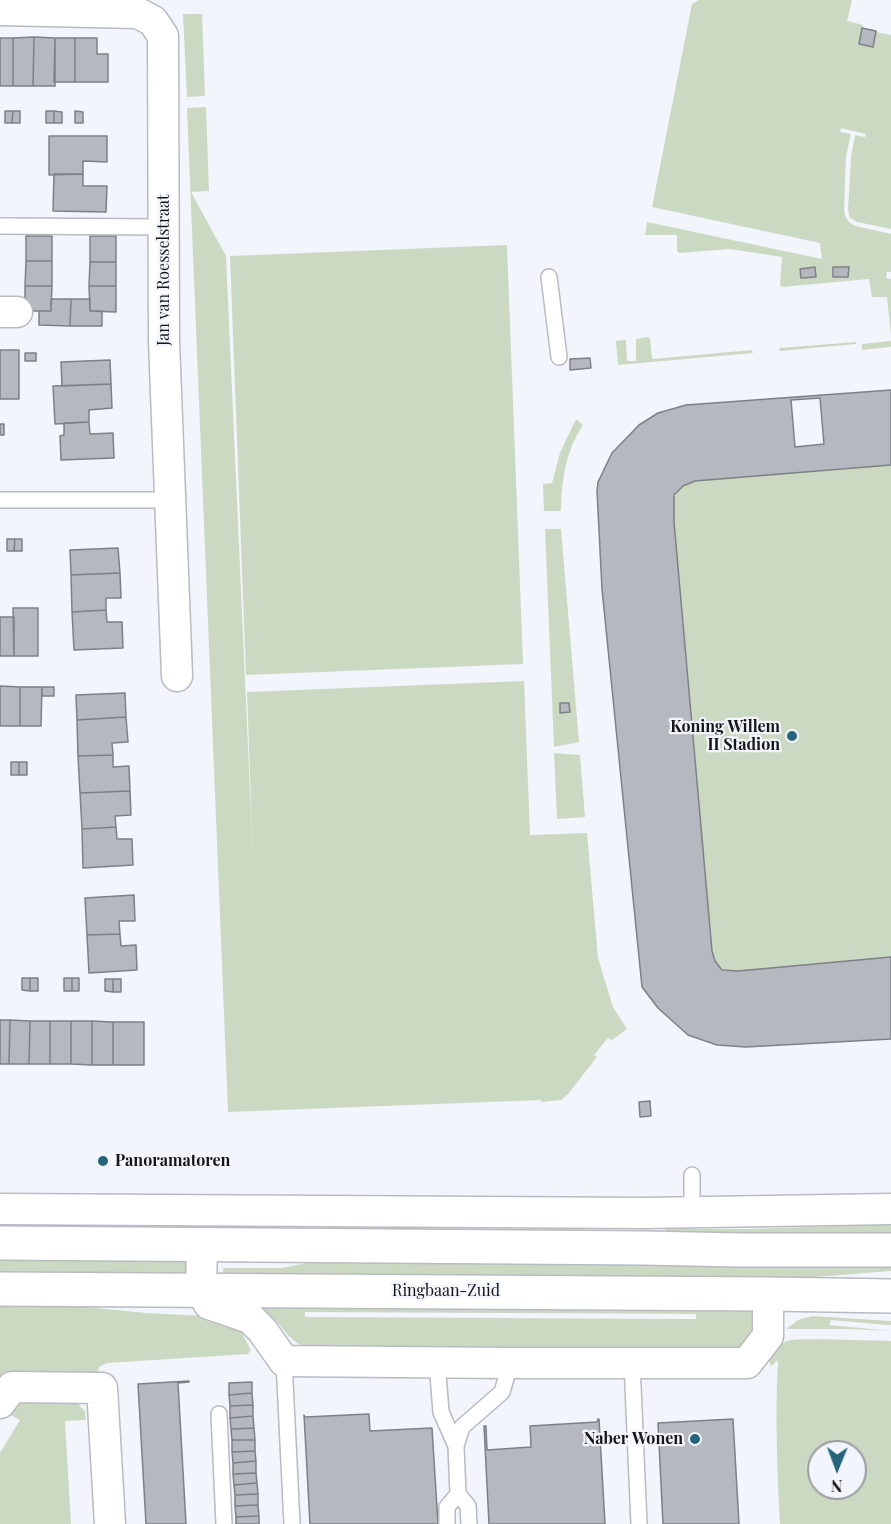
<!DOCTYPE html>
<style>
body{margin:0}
#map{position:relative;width:891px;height:1524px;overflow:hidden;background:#f2f5fc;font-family:"Playfair Display",serif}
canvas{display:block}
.north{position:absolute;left:807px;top:1440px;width:60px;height:60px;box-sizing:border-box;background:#f2f5fc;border:2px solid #9a9ca1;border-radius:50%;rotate:181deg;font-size:16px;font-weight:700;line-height:24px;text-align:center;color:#151618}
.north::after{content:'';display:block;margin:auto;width:21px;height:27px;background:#25647a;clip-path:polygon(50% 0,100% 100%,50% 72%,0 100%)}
</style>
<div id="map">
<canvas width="891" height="1524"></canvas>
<div class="north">N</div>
</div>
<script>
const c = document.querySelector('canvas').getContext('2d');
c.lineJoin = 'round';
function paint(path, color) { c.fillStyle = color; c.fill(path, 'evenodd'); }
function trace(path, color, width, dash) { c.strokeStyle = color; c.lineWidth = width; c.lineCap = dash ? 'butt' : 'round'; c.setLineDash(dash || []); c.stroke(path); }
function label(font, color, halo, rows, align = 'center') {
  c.font = font + ' "Playfair Display",serif'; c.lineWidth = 4.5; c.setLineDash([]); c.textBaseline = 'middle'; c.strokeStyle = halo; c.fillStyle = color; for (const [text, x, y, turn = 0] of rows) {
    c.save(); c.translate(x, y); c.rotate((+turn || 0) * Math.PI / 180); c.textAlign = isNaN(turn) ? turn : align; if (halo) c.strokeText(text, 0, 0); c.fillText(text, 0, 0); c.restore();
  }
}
const green = new Path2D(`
 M699,0H852L847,21L863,25L859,44L873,47L876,32L891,35V229L857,222L850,218L848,210L851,157L855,135L865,137L866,134L841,128L840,132L851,134L846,156L844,210C845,218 848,223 856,226L891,234V272H887L886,278L891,279V335L887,297H872L869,279L782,287L780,285L782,257L730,249L679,253L677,251V235H645L647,222L822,259L820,243L652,207L692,4ZM815,267L816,277L801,278L800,269ZM833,267H849L848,277H833Z
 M183,14H202L205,96L187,97Z
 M206,107L209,191L191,192L226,256L253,858L247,692L524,681L530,835L587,833L598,958L613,1007L627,1029L612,1040L608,1038L594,1055L597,1057L568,1094L561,1100L541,1102V1100L228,1112L187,108Z
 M507,245L523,664L246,675L230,256Z
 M648,337L650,339L652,359L752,350L753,353L618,365L616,341L626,340L627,361H636V339Z
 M891,341V346L890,347L862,350V344Z
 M856,342V344L780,351L779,348Z
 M576,419L583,425C565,453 562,478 561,511H544L543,484L552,483L560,453Z
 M891,465V957L738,971L722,970L715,961L712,951L674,522V496L683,486L695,481Z
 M545,529H561L579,742L554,747Z
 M554,753L580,755L585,817L557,819Z
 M271,1222V1226H281L277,1231L0,1230V1224L260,1226Z
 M328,1222H332V1227L617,1230L616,1235L328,1232Z
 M891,1224V1235L782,1236L666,1232L665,1229H748Z
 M0,1257L187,1259V1276H0Z
 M318,1261L891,1264V1271L766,1281L223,1277V1268H282Z
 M0,1304H54L146,1313L226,1317L241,1332L251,1350L248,1354L108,1363L100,1366L95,1377L0,1384Z
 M259,1307L753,1309L759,1320L743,1349L308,1348C290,1342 286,1331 274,1319C269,1315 263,1313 259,1307ZM305,1312L696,1314V1319L305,1317Z
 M812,1316L891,1321V1325H887L831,1320L829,1325L891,1331L848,1329H786L798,1320Z
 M816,1339L891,1341V1524H780C777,1469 775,1415 778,1360L771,1366L769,1360C772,1356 774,1351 777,1348C785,1337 804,1340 816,1339ZM819,1452H855V1488H819Z
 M10,1402H76L85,1411L86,1420L65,1421L71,1524H0V1453L20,1420L1,1410Z`);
const building = new Path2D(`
 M862,28L876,31L873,47L859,44Z
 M34,37L33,86H13V38Z
 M34,37L55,38V86H33Z
 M0,38H13V86H0Z
 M55,38H75V82H54Z
 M75,38H97V54H108V82H75Z
 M5,111H13L12,123H5Z
 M13,111H20V123H12Z
 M46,111H54V123H46Z
 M54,111L62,112V123H54Z
 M75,111L83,112V123H75Z
 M49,136H107V162L83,161V174L49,175Z
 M54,174H83V186H107L106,212L53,211Z
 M26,236H52V261H26Z
 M90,236H116V262H90Z
 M26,261H52V286H25Z
 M90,262H116V286H89Z
 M815,267L816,277L801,278L800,269Z
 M833,267H849L848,277H833Z
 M25,286H52L51,311H25Z
 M89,286H116V312L90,311Z
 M51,299H71L70,326L39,325V311H51Z
 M71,299H90V311H102V326H70Z
 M0,350H19V399H0Z
 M25,353H36V361H25Z
 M590,358L591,368L570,370V359Z
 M110,360L111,384L62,386L61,362Z
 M111,384L112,408L89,410V422L55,424L53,386Z
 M891,390V465L695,481L683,486L674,495V522L712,951L715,961L722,970L738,971L891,957V1039L746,1047L717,1045L688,1035L658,1008L642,987L602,589L597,491L598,482L612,453L639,425L658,413L686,405Z
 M820,398L824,444L795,447L791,400Z
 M89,422L90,434L113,433L114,458L61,460L60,436L64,435V423Z
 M0,424H4V435H0Z
 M7,539H15L14,551H7Z
 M15,539H22V551H14Z
 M118,548L120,573L71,575L70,550Z
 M120,573L121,598H106V610L72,612L71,575Z
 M13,608H38V656H14Z
 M106,610L107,622H122L123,648L74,650L72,612Z
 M0,617H14V656H0Z
 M0,686L20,687V726H0Z
 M20,687H42L41,726H20Z
 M42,687H54V696H42Z
 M125,693L126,717L77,720L76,695Z
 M560,703H569L570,712L560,713Z
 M126,717L128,742L112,743L113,755L78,756L77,720Z
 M113,755V767L129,766L130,791L80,793L78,756Z
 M11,762H19V775H11Z
 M19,762H27V775H19Z
 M130,791L131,815L115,816L116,827L82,829L80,793Z
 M116,827L117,839H132L133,865L83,868L82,829Z
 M134,895L135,921H119L120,934L87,935L85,898Z
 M120,934L121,946L136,945L137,970L89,973L87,935Z
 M22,978H30V991L22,990Z
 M30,978H38V991H30Z
 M64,978H72V991H64Z
 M72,978H79V991H72Z
 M105,979H113V992L105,991Z
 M113,979H121V992H113Z
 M0,1020H10L9,1064H0Z
 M10,1020L30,1021L29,1064H9Z
 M30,1021H50V1064H29Z
 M50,1021H71V1064H50Z
 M71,1021H92V1065L71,1064Z
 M92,1021L113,1022V1065H92Z
 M113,1022H144V1065H113Z
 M650,1101L651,1116L640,1117L639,1102Z
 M189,1381V1382L178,1383L186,1524H146L138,1384Z
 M252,1382V1393L229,1395V1383Z
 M252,1393L253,1405L230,1406L229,1395Z
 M253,1405V1416L230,1418V1406Z
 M369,1414L370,1431L432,1428L438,1524H310L304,1415L305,1417Z
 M253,1416L254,1428L231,1429L230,1418Z
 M598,1419H599L605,1524H489L484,1426H486L487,1450L531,1447L530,1426L597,1422Z
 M733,1419L739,1524H663L658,1423Z
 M254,1428L255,1440H232L231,1429Z
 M232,1440H255V1451L232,1452Z
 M255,1451L256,1461L233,1463L232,1452Z
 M256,1461V1473L233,1474V1463Z
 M256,1473L257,1483L234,1485L233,1474Z
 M257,1483L258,1494L235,1495L234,1485Z
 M258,1494V1505L235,1506V1495Z
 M258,1505L259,1516L236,1517L235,1506Z
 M259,1516V1524H236V1517Z`);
const service = new Path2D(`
 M0,226L163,227
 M549,277L559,357
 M0,500H170
 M692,1175V1212
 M284,1361L292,1524
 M437,1362L441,1412L456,1446
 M632,1363L639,1524
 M219,1414L224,1524
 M458,1494L456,1446L462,1427L502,1392L507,1375V1363
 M447,1524V1507L458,1494L468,1506L469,1524`);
const minor = new Path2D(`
 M0,10L138,13L153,21L163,36L164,341L177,676
 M0,312H17
 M0,1209L645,1213L891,1209
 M202,1244L201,1290L209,1304L250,1318L262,1330L284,1361L507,1363H747L768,1336V1294
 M0,1403L12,1387L102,1388L110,1524`);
const secondary = new Path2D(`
 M0,1243L644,1248L739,1250H891
 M0,1289L768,1294L891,1296`);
const markers = [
 [792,736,6,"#25647a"],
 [103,1161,6,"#25647a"],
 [695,1439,6,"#25647a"]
];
const streetNames = [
 ["Jan van Roesselstraat",164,270,-90],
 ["Ringbaan-Zuid",446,1291]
];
const poiNames = [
 ["Koning Willem",780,727],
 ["II Stadion",780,745],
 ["Panoramatoren",115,1161,"left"],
 ["Naber Wonen",683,1439]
];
paint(green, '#ccd9c2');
paint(building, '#b5b8be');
trace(building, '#7d8086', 1.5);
trace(service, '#b8bbc2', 18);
trace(minor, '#b8bbc2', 33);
trace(secondary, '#b8bbc2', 36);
trace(service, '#fff', 15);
trace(minor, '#fff', 30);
trace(secondary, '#fff', 33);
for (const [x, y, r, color] of markers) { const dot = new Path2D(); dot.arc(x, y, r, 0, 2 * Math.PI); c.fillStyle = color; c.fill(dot); trace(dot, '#f2f5fc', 2); }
label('16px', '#151618', '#f2f5fc', streetNames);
label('bold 16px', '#151618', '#f2f5fc', poiNames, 'right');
</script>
